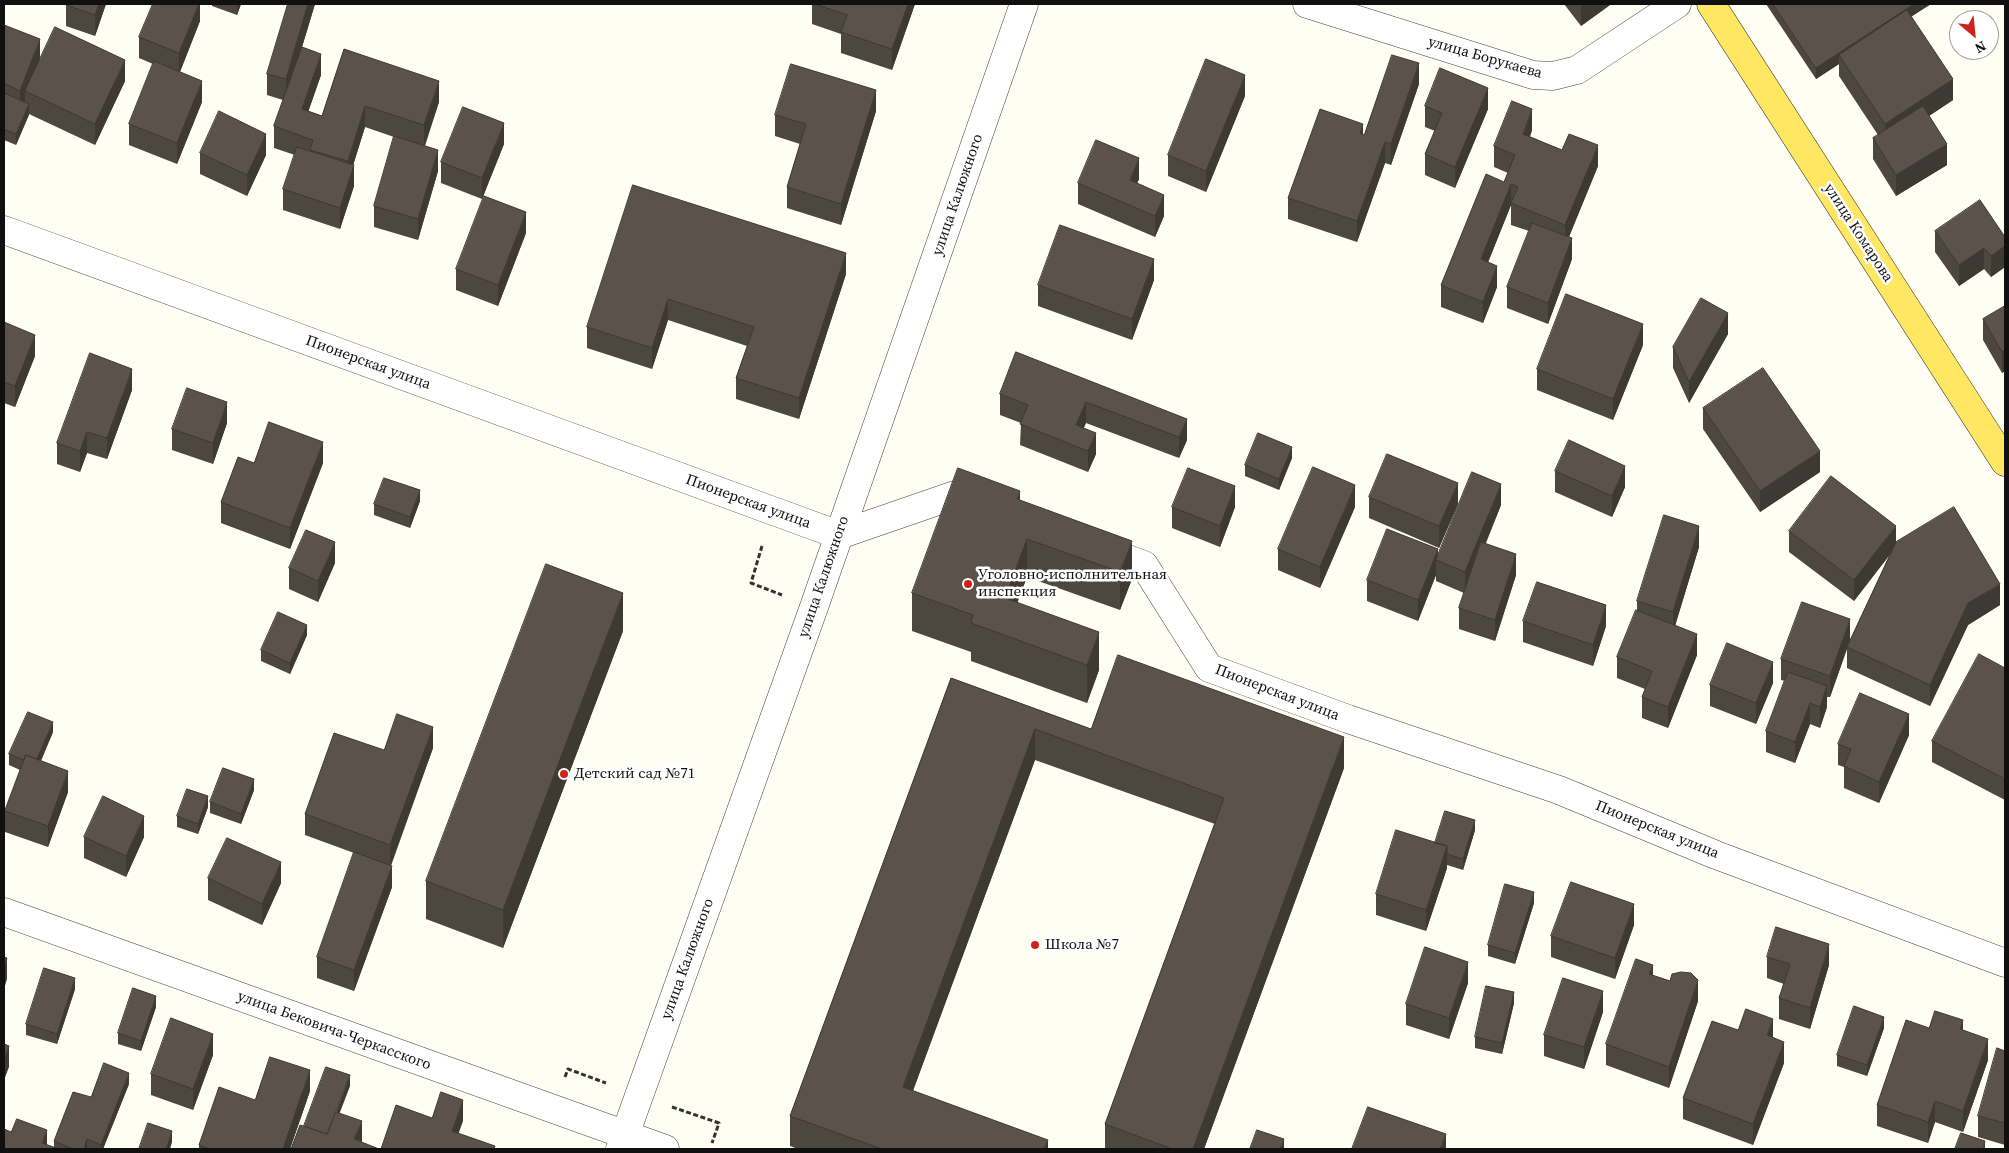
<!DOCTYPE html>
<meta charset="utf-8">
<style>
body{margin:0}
#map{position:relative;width:2009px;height:1153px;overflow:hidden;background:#fffef3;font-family:"Source Serif 4",serif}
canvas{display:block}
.frame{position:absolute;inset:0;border:5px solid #101010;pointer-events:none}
.north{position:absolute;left:1949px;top:10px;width:50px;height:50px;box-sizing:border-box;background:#fff;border:1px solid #9f9f9f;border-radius:50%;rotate:152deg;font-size:14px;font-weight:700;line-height:20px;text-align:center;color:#101010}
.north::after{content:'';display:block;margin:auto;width:18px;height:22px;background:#cd231c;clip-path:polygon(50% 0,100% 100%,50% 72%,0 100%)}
</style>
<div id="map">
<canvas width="2009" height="1153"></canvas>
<div class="frame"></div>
<div class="north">N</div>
</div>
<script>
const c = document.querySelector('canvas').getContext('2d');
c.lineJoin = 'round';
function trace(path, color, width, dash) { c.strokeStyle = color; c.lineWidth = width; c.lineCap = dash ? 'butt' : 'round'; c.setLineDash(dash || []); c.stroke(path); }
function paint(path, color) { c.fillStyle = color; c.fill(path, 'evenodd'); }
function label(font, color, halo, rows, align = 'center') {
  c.font = font + ' "Source Serif 4",serif'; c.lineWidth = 5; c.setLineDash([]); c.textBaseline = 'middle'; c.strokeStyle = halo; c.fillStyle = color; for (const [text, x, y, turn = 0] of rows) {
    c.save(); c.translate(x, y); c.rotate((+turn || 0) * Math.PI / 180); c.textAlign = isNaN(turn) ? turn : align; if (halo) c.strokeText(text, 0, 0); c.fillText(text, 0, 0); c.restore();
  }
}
const path = new Path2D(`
 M762,546L751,583L782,595
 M565,1077L568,1069L606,1083
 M672,1107L719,1123L712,1143`);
const minor = new Path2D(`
 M1307,4L1533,75L1553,76L1577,70L1677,4
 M4,230L839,535L955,495L982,505
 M1098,548L1144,565L1209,668L1348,719L1559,790L1716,855L2005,963
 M4,912L665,1149
 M620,1149L814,607L1024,4`);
const major = new Path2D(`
 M1711,4L2005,462`);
const wall = new Path2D(`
 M66,4H106L95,36L66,26Z
 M200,4V21L180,72L202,102L177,164L129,145V124L153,64L139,58V37Z
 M212,4H241L237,15L212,6Z
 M288,4H315L302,47L321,75L308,111L322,116L344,49L439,102L425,146L438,171L418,240L374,227V206L394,137L365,127L353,165L354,186L340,229L283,210V189L295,155L274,148V126L283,100L267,95V74Z
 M812,4H915L892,70L841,53V34L812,24Z
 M1564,4H1610V5L1581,26Z
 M1766,4H1931L1911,16L1953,100L1929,116L1947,165L1896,196L1873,159V138L1878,135L1839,76V64L1816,79Z
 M4,25L40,59L125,81L95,145L29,114L16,145L4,140Z
 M1419,84L1391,165L1385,163L1357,242L1288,219V198L1363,135H1364Z
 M1245,96L1206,192L1168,176V155Z
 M1425,106L1488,109L1455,188L1425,175V154L1435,131L1425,127Z
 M876,111L841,225L787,208V187L800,144L775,136V115Z
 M1532,130L1530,137L1598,166L1569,237L1572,259L1548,324L1507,308V287L1529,231L1511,225V205L1488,262L1497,287L1483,323L1441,307V285L1504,182L1508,173L1494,167V146Z
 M504,144L482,199L441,183V162Z
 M200,153L266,155L247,196L200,174Z
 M1139,179L1137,183L1164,216L1155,237L1078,204V183Z
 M633,185L846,274L799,419L736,399V378L747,346L668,320L652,369L587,348V327Z
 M1935,231L2005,237V267L1991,277L1984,269L1959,286L1935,252Z
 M526,233L498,306L456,290V269Z
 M1154,280L1132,340L1038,306V285Z
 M2005,306V371L2002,373L1983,340V319Z
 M4,322L35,356L15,407L4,403Z
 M1728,334L1689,403L1673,368V347Z
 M1643,345L1613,420L1537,390V369Z
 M1016,352L1187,440L1179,458L1086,423L1083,428L1096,454L1088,472L1020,445L1021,423L1000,415V394Z
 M132,390L107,459L87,453L80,472L57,464V443Z
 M1703,408L1820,472L1760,512L1703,429Z
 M227,423L213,464L172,450V429Z
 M1292,458L1279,490L1245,476V465Z
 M254,463H323L290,549L221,523V502Z
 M1555,471L1625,487L1612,517L1555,492Z
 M1369,497L1458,504L1439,548L1369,518Z
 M1020,500L1132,579L1120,610L1027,577L1017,602L1099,670L1087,703L971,661V652L912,631V593Z
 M420,501L410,528L374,515V504Z
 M1501,505L1486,543L1516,575L1495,641L1459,629V608L1464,593L1436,581V575L1418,621L1367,601V580L1438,555Z
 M1172,507H1235L1220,547L1172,528Z
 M1355,507L1320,588L1278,570V549Z
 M1789,531L1896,543L2000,605L1968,625L1930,706L1847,668V649L1830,697H1827V707L1820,728L1810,724L1795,763L1766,752V731L1785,681L1781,680V659L1850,640L1891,552L1854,601L1789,552Z
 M1699,547L1675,625L1697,655L1668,728L1642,718V697L1645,689L1617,678V657L1637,610V601Z
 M335,563L318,602L289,589V568Z
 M1523,621L1606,626L1593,666L1523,642Z
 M623,631L503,948L426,919V881Z
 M307,635L290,674L261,661V650Z
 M2005,668V800L1932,762V741Z
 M951,678L1091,729L1344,768L1204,1149H1105V1124L1215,824L1035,760L913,1091L1048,1149H798L790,1146V1116Z
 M1773,683L1756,724L1710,706V685Z
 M53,732L41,761L68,792L48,847L5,832V811L20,770L9,765V754Z
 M1909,735L1879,803L1844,788V767L1838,765V744Z
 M433,748L391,866L392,887L354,991L317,978V957L354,853L305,835V814L384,750Z
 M254,790L241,824L210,813V802Z
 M208,807L198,834L177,827V816Z
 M1475,830L1463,870L1447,865V868L1426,931L1376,915V894L1435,843Z
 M84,837H144L126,877L84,858Z
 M208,878L281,883L262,925L208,900Z
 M1534,903L1515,964L1488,956V945Z
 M1634,925L1615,979L1551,957V936Z
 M1767,957L1829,965L1810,1029L1779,1019V998L1784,984L1767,978Z
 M1653,976L1698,1001L1669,1088L1606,1065V1044Z
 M1468,983L1449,1039L1406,1025V1004Z
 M75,989L57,1044L26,1035V1024Z
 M1514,1003L1502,1054L1475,1048V1037Z
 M156,1007L141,1051L118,1044V1033Z
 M1603,1012L1584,1069L1544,1056V1035Z
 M1884,1028L1867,1076L1837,1066V1055Z
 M1738,1030L1773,1037L1784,1063L1753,1145L1683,1119V1098Z
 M1963,1030L1988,1060L1963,1132L1935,1122L1928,1143L1877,1126V1105Z
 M2005,1051V1145L1978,1137V1116Z
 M213,1055L193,1110L151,1095V1074Z
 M129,1084L103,1149H4L47,1145L54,1148V1141L91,1097Z
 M310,1091L290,1149H199V1145L255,1100Z`);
const shadedWall = new Path2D(`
 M99,4H106L95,36V15Z
 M199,4H200V21L179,74V53Z
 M237,4H241L237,15Z
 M308,4H315L286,100V79Z
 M908,4H915L892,70V49Z
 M1584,4H1610V5L1581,26V5Z
 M1914,4H1931L1843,61L1839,55V64L1816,79V68Z
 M40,39V60L25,91V100L20,112V91Z
 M321,54V75L302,130V109Z
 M125,60V81L95,145V124Z
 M1419,63V84L1391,165V144Z
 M1245,75V96L1206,192V171Z
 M1953,79V100L1885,145V124Z
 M202,81V102L177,164V143Z
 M439,81V102L424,146V125Z
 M1488,88V109L1455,188V167Z
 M876,90V111L841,225V204Z
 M29,104V115L16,145V134Z
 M365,106V127L348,182V161Z
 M1532,109V130L1523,155V134Z
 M504,123V144L482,199V178Z
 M1363,124V145L1360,133Z
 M266,134V155L247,196V175Z
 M1385,142V163L1357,242V221Z
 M1947,144V165L1896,196V175Z
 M1598,145V166L1565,246V225Z
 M438,150V171L418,240V219Z
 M1139,158V179L1130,201V180Z
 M354,165V186L340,229V208Z
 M1511,184V205L1481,280V259Z
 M1164,195V216L1155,237V216Z
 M526,212V233L498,306V285Z
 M1572,238V259L1548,324V303Z
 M2005,246V267L1991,277V256Z
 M1984,248V269L1959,286V265Z
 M846,253V274L799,419V398Z
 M1154,259V280L1132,340V319Z
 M1497,266V287L1483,323V302Z
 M668,299V320L652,369V348Z
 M1728,313V334L1689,403V382Z
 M1643,324V345L1613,420V399Z
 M35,335V356L15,407V386Z
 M2005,350V371L2002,373V352Z
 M132,369V390L107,459V438Z
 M227,402V423L213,464V443Z
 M1086,402V423L1076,447V425Z
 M1187,419V440L1179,458V437Z
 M87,432V453L80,472V451Z
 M1096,433V454L1088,472V451Z
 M323,442V463L290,549V528Z
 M1292,447V458L1279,490V479Z
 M1820,451V472L1760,512V491Z
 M1625,466V487L1612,517V496Z
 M1458,483V504L1439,548V526Z
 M1501,484V505L1465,593V572Z
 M1355,485V507L1320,588V567Z
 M1235,486V507L1220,547V526Z
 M420,490V501L410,528V517Z
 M1020,491V528L1017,499Z
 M1699,526V547L1673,633V612Z
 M1896,526V547L1854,601V580Z
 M1027,539V577L1005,636V598Z
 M1132,541V579L1120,610V572Z
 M335,542V563L318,602V581Z
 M1438,549V561L1436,560V575L1418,621V600Z
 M1516,554V575L1495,641V620Z
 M2000,584V605L1968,625L1930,706V685L1968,603Z
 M623,593V631L503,948V910Z
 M1606,605V626L1593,666V645Z
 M1850,619V640L1830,697V676Z
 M307,625V635L290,674V663Z
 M1099,632V670L1087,703V665Z
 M1697,634V655L1668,728V707Z
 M1773,662V683L1756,724V703Z
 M1827,686V707L1820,728V707Z
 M1810,703V724L1795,763V742Z
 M1909,714V735L1879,803V782Z
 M53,722V732L34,776V765Z
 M433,727V748L390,866V845Z
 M1035,729V760L903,1117V1087Z
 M1344,737V768L1204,1149H1193Z
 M68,771V792L48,847V826Z
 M254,779V790L241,824V814Z
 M208,796V807L198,834V824Z
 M144,816V837L126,877V856Z
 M1475,820V830L1463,870V859Z
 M1447,846V868L1426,931V910Z
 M281,862V883L262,925V904Z
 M392,866V887L354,991V970Z
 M1534,892V903L1515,964V953Z
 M1634,904V925L1615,979V958Z
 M1829,944V965L1810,1029V1008Z
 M7,958V979L4,989V968Z
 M1468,962V983L1449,1039V1018Z
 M1653,965V986L1649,974Z
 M75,978V989L57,1044V1034Z
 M1698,980V1001L1669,1088V1067Z
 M1603,991V1012L1584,1069V1047Z
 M1514,992V1003L1502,1054V1043Z
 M156,996V1007L141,1051V1041Z
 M1884,1017V1028L1867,1076V1065Z
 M1773,1019V1040L1767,1035Z
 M1963,1020V1041L1960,1029Z
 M213,1034V1055L193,1110V1089Z
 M1988,1039V1060L1963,1132V1111Z
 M1784,1042V1063L1753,1145V1124Z
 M9,1046V1067L4,1080V1059Z
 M310,1070V1091L290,1149H283Z
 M129,1073V1084L103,1149H101V1145Z
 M350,1075V1086L326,1149L324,1144Z
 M463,1100V1121L453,1149L452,1131Z
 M1935,1101V1122L1928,1143V1122Z
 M362,1121V1142L354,1139Z
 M47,1130V1149L42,1143Z
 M172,1131V1142L170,1149H166Z
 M1446,1134V1149H1440Z
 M87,1139V1149H84Z
 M1284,1139V1149H1280Z
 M1048,1140V1149H1044Z
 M1985,1141V1149H1983Z`);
const building = new Path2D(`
 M66,4H99L95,15L66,5Z
 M153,4H199L179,53L139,37Z
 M288,4H308L286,79L267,74Z
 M815,4H908L892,49L841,32L847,15Z
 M1773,4H1914L1816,68Z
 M1907,10L1953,79L1885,124L1839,55Z
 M4,25L40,39L20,91L4,83Z
 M55,27L125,60L95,124L25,91Z
 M302,47L321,54L302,109L322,116L344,49L439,81L424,125L365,106L348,161L310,150L313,140L274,126Z
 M1392,55L1419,63L1391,144L1385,142L1357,221L1288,198L1320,109L1363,124L1360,133L1364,135Z
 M1206,59L1245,75L1206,171L1168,155Z
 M154,61L202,81L177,143L129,124Z
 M791,64L876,90L841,204L787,187L806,124L775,115Z
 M1440,68L1488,88L1455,167L1425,154L1442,113L1425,106Z
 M4,93L29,104L16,134L4,129Z
 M1512,101L1532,109L1523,134L1562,150L1569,134L1598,145L1565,225L1511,203L1518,187L1511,184L1481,259L1497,266L1483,302L1441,285L1486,174L1504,182L1515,155L1494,146Z
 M1923,106L1947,144L1896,175L1873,138Z
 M463,107L504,123L482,178L441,162Z
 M219,111L266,134L247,175L200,153Z
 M394,136L438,150L418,219L374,206Z
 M1096,140L1139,158L1130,180L1164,195L1155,216L1078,183Z
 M297,147L354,165L340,208L283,189Z
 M633,185L846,253L799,398L736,378L754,327L668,299L652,348L587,327Z
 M484,196L526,212L498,285L456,269Z
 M1980,200L2005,237V246L1991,256L1984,248L1959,265L1935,231Z
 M1532,223L1572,238L1548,303L1507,287Z
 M1060,225L1154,259L1132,319L1038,285Z
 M1566,294L1643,324L1613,399L1537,369Z
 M1701,298L1728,313L1689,382L1673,347Z
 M2005,306V350L2002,352L1983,319Z
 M4,322L35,335L15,386L4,382Z
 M1016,352L1187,419L1179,437L1086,402L1076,425L1096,433L1088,451L1020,424L1028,405L1000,394Z
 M90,353L132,369L107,438L87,432L80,451L57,443Z
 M1763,368L1820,451L1760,491L1703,408Z
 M187,388L227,402L213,443L172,429Z
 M269,422L323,442L290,528L221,502L238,457L254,463Z
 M1258,433L1292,447L1279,479L1245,465Z
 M1569,440L1625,466L1612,496L1555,471Z
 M1387,454L1458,483L1439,526L1369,497Z
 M1313,467L1355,485L1320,567L1278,549Z
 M958,468L1020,491L1017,499L1132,541L1120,572L1027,539L1005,598L1099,632L1087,665L971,623L973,615L912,593Z
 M1188,468L1235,486L1220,526L1172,507Z
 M1472,472L1501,484L1465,572L1436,560Z
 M1831,476L1896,526L1854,580L1789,531Z
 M384,478L420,490L410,517L374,504Z
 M1954,507L2000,584L1968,603L1930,685L1847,647L1896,542Z
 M1664,515L1699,526L1673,612L1637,601Z
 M1387,529L1438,549L1418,600L1367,580Z
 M306,530L335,542L318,581L289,568Z
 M1481,542L1516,554L1495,620L1459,608Z
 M546,564L623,593L503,910L426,881Z
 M1537,582L1606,605L1593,645L1523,621Z
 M1802,602L1850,619L1830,676L1781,659Z
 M1636,610L1697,634L1668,707L1642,697L1652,671L1617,657Z
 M278,612L307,625L290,663L261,650Z
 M1727,643L1773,662L1756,703L1710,685Z
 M1979,654L2005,668V779L1932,741Z
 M1118,655L1344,737L1193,1149H1172L1105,1124L1224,798L1035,729L903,1087L1048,1140L1044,1149H882L790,1116L951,678L1091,729Z
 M1788,672L1827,686L1820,707L1810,703L1795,742L1766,731Z
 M1860,693L1909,714L1879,782L1844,766L1851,749L1838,744Z
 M28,712L53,722L37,759L26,755L24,760L9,754Z
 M397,714L433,727L390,845L305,814L334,733L384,750Z
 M26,755L68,771L48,826L5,811Z
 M223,768L254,779L241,814L210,802Z
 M187,789L208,796L198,824L177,816Z
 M103,796L144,816L126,856L84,837Z
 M1445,811L1475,820L1463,859L1447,854V846L1435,843Z
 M1396,830L1447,846L1426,910L1376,894Z
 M227,838L281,862L262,904L208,878Z
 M354,852L392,866L354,970L317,957Z
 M1571,882L1634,904L1615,958L1551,936Z
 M1505,884L1534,892L1515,953L1488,945Z
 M1776,927L1829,944L1810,1008L1779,998L1790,964L1767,957Z
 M1425,947L1468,962L1449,1018L1406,1004Z
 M4,957L7,958L4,968Z
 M1636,959L1653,965L1649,974L1670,981L1672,974L1681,972L1691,973L1698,980L1669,1067L1606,1044Z
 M44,968L75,978L57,1034L26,1024Z
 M1563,978L1603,991L1584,1047L1544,1035Z
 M1486,986L1514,992L1502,1043L1475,1037Z
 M133,988L156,996L141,1041L118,1033Z
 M1854,1006L1884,1017L1867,1065L1837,1055Z
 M1746,1009L1773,1019L1767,1035L1784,1042L1753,1124L1683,1098L1712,1021L1738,1030Z
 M1935,1011L1963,1020L1960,1029L1988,1039L1963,1111L1935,1101L1928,1122L1877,1105L1906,1020L1929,1028Z
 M171,1018L213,1034L193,1089L151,1074Z
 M4,1044L9,1046L4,1059Z
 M1997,1048L2005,1051V1123L1978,1116Z
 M270,1057L310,1070L283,1149H210L199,1145L219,1087L255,1100Z
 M104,1063L129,1073L101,1145L87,1139L84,1149H73L54,1141L73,1092L91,1097Z
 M326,1067L350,1075L327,1134L304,1126Z
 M441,1092L463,1100L452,1131L495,1146L494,1149H381L396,1105L432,1118Z
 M1368,1107L1446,1134L1440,1149H1352Z
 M336,1112L362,1121L354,1139L379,1149H291L300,1125L327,1134Z
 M17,1119L47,1130L42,1143L59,1149H4V1129L11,1132Z
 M148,1123L172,1131L166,1149H139Z
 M1257,1130L1284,1139L1280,1149H1250Z
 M1961,1133L1985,1141L1983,1149H1955Z`);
const markers = [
 [968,584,5,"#cd231c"],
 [564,774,5,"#cd231c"],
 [1035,945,5,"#cd231c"]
];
const streetNames = [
 ["улица Борукаева",1485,58,16],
 ["улица Калюжного",958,195,-71],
 ["улица Комарова",1858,233,57],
 ["Пионерская улица",368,363,20],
 ["Пионерская улица",748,502,20],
 ["улица Калюжного",824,577,-71],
 ["Пионерская улица",1277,693,21],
 ["Пионерская улица",1657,830,22],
 ["улица Калюжного",688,959,-70],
 ["улица Бековича-Черкасского",334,1031,20]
];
const poiNames = [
 ["Уголовно-исполнительная",978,575],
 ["инспекция",978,592],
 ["Детский сад №71",574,774],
 ["Школа №7",1045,945]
];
trace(minor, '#434343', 29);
trace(major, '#212121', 29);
trace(path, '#323232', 3, [5, 2.5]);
trace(minor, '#fff', 28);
trace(major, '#ffe763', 28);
paint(wall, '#4d4740');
paint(shadedWall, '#3f3934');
paint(building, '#5a524b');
trace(building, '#3f3934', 1);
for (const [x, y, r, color] of markers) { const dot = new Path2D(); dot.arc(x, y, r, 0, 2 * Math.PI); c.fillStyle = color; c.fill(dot); trace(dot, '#fff', 2); }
label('15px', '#101010', '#fff', streetNames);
label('15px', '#101010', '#fff', poiNames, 'left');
</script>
